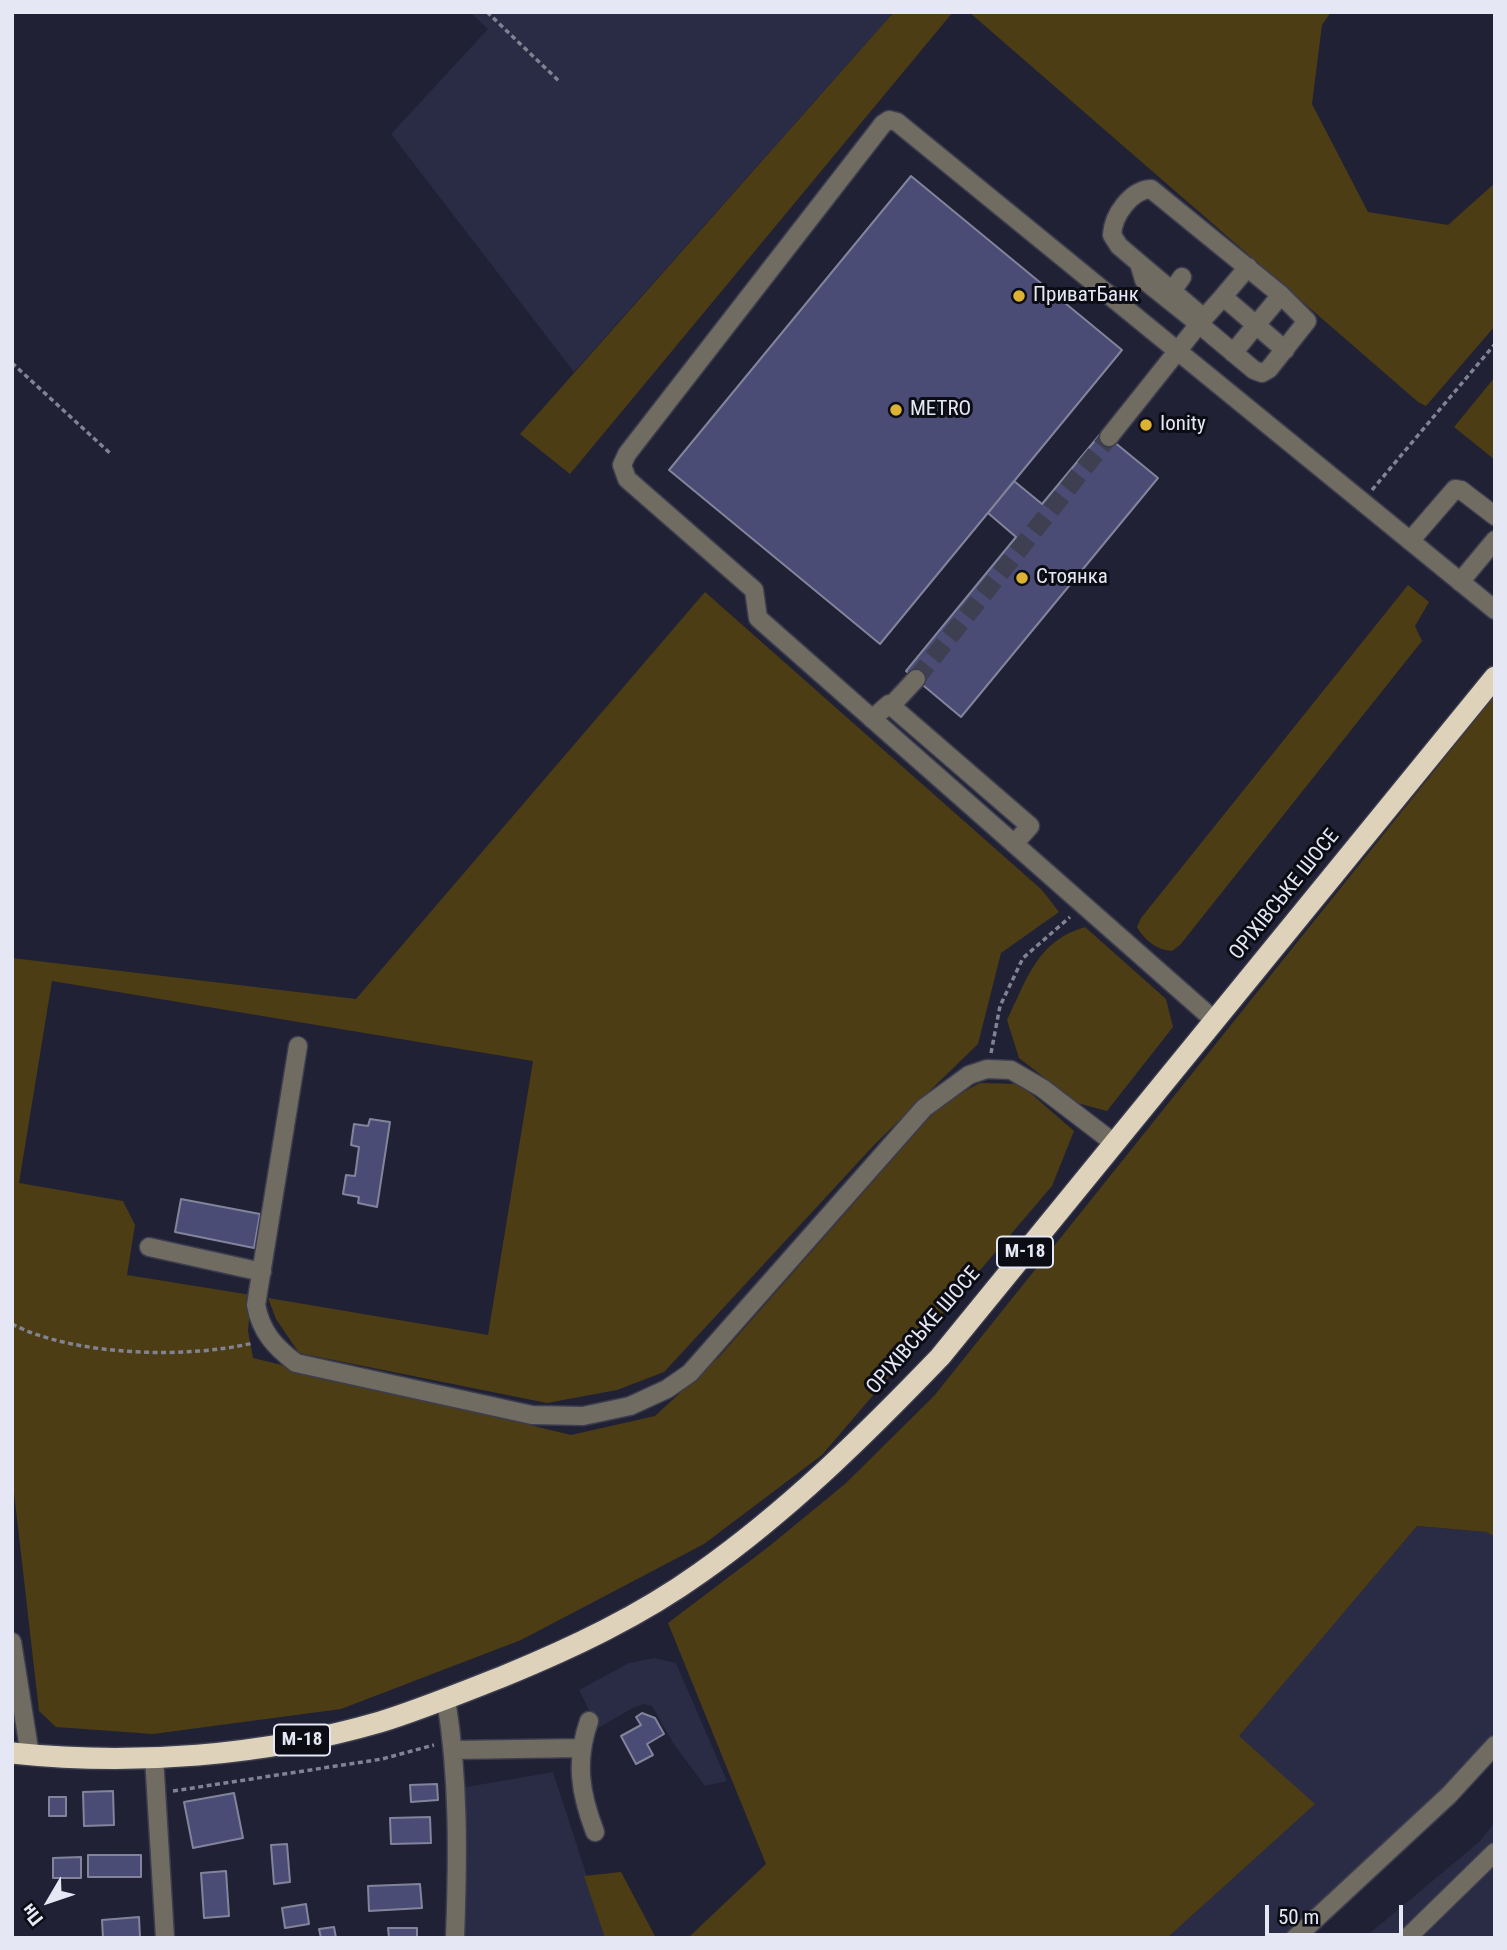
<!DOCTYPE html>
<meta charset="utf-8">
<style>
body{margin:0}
#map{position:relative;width:1507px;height:1950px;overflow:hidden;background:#202134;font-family:"Roboto Condensed",sans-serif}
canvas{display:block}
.frame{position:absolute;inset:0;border:14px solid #e6e7f5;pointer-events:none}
.north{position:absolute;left:14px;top:1866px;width:70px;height:70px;-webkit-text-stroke:5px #0b0c14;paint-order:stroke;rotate:231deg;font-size:19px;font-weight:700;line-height:28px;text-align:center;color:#e6e7f5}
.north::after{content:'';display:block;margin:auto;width:24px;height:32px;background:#e6e7f5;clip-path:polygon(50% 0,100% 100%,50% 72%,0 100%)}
.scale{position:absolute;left:1265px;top:1905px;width:138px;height:32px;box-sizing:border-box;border:4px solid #e6e7f5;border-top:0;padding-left:9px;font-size:21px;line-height:24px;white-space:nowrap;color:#e6e7f5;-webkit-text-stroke:5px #0b0c14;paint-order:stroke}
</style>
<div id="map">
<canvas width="1507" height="1950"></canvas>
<div class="frame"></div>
<div class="north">Пн</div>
<div class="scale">50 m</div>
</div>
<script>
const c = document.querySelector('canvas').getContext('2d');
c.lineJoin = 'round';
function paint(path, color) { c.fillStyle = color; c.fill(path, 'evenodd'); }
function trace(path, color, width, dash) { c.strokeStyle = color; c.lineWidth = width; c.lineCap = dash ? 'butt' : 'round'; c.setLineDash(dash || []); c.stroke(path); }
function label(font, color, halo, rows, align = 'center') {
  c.font = font + ' "Roboto Condensed",sans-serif'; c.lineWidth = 6; c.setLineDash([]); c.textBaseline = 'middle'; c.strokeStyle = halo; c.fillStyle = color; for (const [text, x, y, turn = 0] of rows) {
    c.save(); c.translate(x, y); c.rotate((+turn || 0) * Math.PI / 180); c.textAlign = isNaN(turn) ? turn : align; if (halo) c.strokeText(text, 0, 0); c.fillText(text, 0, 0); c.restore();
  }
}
const built = new Path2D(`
 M470,12H894L574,372L391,134L488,29Z
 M1417,1526L1488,1532L1495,1537V1745L1295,1938H1167L1314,1804L1238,1736Z
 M654,1658L676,1663L727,1781L705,1786L673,1743L652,1706L644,1704L633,1708L598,1728L579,1690L629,1663Z
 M553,1772L607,1938H462L466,1787Z
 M1495,1822V1938H1364L1479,1842Z`);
const green = new Path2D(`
 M894,12H953L570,474L520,434Z
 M969,12H1331L1322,25L1312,104L1368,212L1448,225L1495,183V326L1426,406L1418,402Z
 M1495,377V460L1454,427Z
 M1408,585L1429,602L1415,626L1422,641L1180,945L1172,951C1157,950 1144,940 1137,927L1141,918Z
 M705,592L1042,890L1059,912L1001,953L978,1044L875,1144L664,1372L617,1390L547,1403L299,1353L276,1319L268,1298L488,1335L533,1061L52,981L19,1183L123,1201L135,1225L127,1275L251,1295L248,1331L253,1358L571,1435L655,1416L719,1357L942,1103L980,1083L1020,1084L1074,1131L1052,1186L822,1455L704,1544L521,1640L341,1709L153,1734L56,1727L39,1711L12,1475V958L356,999Z
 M1495,695V1537L1487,1532L1417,1526L1239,1736L1315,1804L1167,1938H688L766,1864L668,1623L767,1548L845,1484L934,1396Z
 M1085,927L1166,999L1173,1027L1107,1111L1077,1103L1019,1058L1007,1020C1027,979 1037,941 1085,927Z
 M621,1872L656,1938H605L584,1876Z`);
const building = new Path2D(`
 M911,176L1122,350L880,644L669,470Z
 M1102,432L1158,478L961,717L906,671L1016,537L988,513L1014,481L1042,504Z
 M370,1119L390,1122L377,1207L358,1203L359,1197L343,1194L346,1175L355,1176L359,1147L351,1145L354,1124L368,1126Z
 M181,1199L260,1214L254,1248L175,1232Z
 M642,1713L655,1718L664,1734L647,1744L653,1755L636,1764L621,1736L641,1725L636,1717Z
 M437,1784L438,1800L411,1802L410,1785Z
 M113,1791L114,1825L84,1826L83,1792Z
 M234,1793L243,1838L193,1848L184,1802Z
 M49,1797H66V1816H49Z
 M430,1817L431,1843L391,1844L390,1818Z
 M287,1844L290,1882L274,1884L271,1845Z
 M88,1855H141V1877H88Z
 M81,1857V1878H53V1858Z
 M226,1871L229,1916L204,1918L201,1873Z
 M420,1884L422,1908L369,1911L368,1886Z
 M306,1904L309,1924L285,1928L282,1908Z
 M139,1917L140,1938H103L102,1920Z
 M334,1927L336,1938H321L319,1929Z
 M388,1928H417V1938H389Z`);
const minorTunnel = new Path2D(`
 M916,679L1109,437`);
const path = new Path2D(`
 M487,12L560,82
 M12,363L112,455
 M1372,490L1495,344
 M991,1053L1000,1006L1023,958L1070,917
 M12,1324C73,1356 187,1359 253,1343
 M173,1791L382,1759L434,1745`);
const minor = new Path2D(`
 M1172,291L1182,277
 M1281,295L1256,325L1285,350
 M1221,299L1248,267
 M1204,318L1221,299L1228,301L1256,325L1233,353
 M1109,437L1199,324L1254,370L1262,373L1269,369L1307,321L1281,295L1151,189C1131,190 1113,215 1112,235L1119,246L1204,318L1199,324L1144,280L1139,263
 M1410,541L1455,489L1461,490L1495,516
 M1460,582L1495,540
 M890,707L916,679
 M872,719L889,704L1030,826L1014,844
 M1214,1020L758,618L754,590L627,479L622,465L627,454L883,124L889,120L897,122L1495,610
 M298,1046L256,1305C261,1332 275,1347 296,1363L532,1415L583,1416L630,1406L667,1389L690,1373L924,1108L969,1075L987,1069L1011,1070L1042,1088L1114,1143
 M149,1247L262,1272
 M12,1642L30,1755
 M446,1699C459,1779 458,1857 455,1938
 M589,1721C575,1761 580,1793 595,1832
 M454,1750L580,1748
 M154,1757L165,1938
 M1295,1938L1449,1795L1495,1745
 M1407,1938L1495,1852`);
const highway = new Path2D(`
 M12,1753C133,1766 263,1756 380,1722C422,1709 463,1692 504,1676C572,1648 640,1616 700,1573C788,1511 865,1435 940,1357L1495,677`);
const markers = [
 [1019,296,7,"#ddb133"],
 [896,410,7,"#ddb133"],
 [1146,425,7,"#ddb133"],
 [1022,578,7,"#ddb133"]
];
const shields = [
 [1025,1252,56],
 [302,1740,56]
];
const shieldNames = [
 ["М-18",1025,1252],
 ["М-18",302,1740]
];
const poiNames = [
 ["ПриватБанк",1033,296],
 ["METRO",910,410],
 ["Ionity",1160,425],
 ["Стоянка",1036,578]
];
const streetNames = [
 ["ОРІХІВСЬКЕ ШОСЕ",1285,895,-51],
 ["ОРІХІВСЬКЕ ШОСЕ",924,1331,-49]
];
paint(built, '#2a2b44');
paint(green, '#4d3d14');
paint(building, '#4a4c75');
trace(building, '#82849c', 2);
trace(minorTunnel, '#3e3f51', 18, [18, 9]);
trace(minor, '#3c3d4f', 21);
trace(highway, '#3c3d4f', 24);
trace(path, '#818292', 3.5, [5, 3.5]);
trace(minor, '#706c62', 18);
trace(highway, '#ded3ba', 21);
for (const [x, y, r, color] of markers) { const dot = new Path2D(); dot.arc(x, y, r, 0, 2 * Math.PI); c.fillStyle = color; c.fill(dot); trace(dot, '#0b0c14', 2.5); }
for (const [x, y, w] of shields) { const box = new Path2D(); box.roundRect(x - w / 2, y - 15.5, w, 31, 5); c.fillStyle = '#0b0c14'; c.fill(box); trace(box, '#e6e7f5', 2); }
label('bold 19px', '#e6e7f5', null, shieldNames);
label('21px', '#e6e7f5', '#0b0c14', poiNames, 'left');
label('21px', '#e6e7f5', '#0b0c14', streetNames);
</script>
